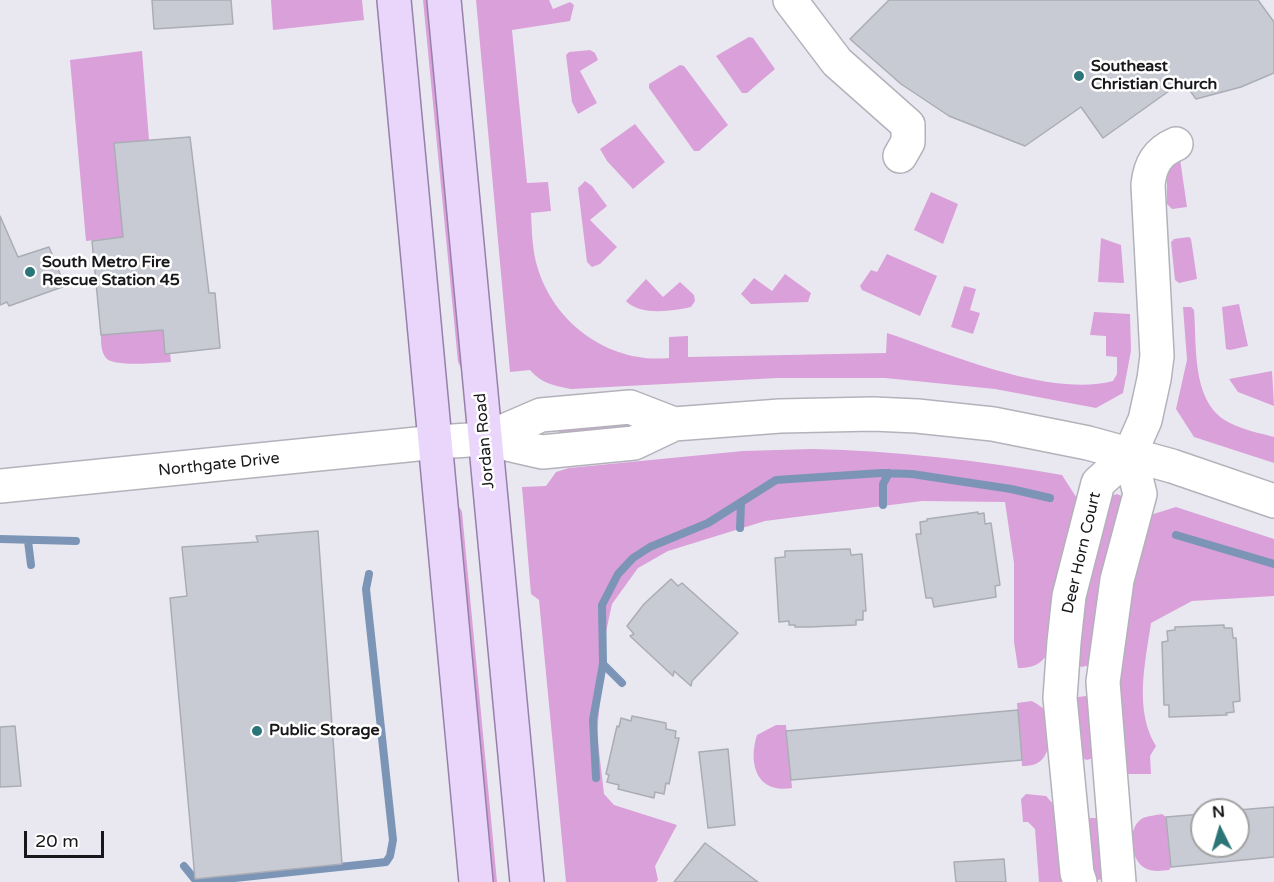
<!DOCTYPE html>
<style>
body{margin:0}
#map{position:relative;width:1274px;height:882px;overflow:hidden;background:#e9e8f1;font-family:"Varela Round",sans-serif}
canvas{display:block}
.north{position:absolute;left:1190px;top:798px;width:60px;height:60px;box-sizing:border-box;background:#fff;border:2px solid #a3a3a4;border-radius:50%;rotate:355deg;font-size:16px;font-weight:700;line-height:24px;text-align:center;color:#18181b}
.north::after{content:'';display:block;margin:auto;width:21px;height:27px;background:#2b7579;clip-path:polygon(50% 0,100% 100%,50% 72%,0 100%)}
.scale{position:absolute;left:24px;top:831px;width:80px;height:27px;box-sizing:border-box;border:3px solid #18181b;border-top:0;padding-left:8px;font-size:18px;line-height:21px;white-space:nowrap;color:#18181b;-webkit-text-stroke:4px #fff;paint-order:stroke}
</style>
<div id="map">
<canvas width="1274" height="882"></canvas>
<div class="north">N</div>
<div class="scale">20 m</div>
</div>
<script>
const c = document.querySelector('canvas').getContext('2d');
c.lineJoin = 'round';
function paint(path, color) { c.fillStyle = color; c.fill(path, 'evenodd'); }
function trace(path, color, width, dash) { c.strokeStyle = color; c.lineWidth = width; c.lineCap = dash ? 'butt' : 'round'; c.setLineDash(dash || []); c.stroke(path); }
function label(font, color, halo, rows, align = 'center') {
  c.font = font + ' "Varela Round",sans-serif'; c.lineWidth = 5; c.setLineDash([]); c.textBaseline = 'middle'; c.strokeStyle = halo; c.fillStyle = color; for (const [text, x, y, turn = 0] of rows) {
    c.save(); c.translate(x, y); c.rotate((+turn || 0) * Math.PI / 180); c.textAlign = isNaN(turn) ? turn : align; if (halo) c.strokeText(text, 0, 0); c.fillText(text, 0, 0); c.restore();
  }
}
const green = new Path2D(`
 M271,0H362L364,20L273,30Z
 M423,0H429L461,368L458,362Z
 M476,0H549L553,9L570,2L574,5L570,21L512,30L527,183L548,182L551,211L531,213C532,231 532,251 538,269C555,324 610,364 669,358V337L688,336V357L886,353L887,333C947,353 1050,398 1113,381L1117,374V357L1106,356V336L1090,335L1094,312L1130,314L1131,351L1123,393L1096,408L995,389L885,378H777L571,389C554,386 541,383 530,370L510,372Z
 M749,37L753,38L775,69L747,93H742L716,56Z
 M590,50L595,53L598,60L580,71L597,103L578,114L572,102L566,55L569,52Z
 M142,51L149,140L114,144L123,237L86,241L70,60Z
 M680,65L684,66L728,125L699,151H694L649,88V84Z
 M635,124L665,162L633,189L607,161L600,149Z
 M1180,159L1187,207L1172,209L1167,204V177L1171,161Z
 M585,181L592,186L607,206L590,220L617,247L600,264L592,267L587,262L578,188Z
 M931,192L958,204L943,244L914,230Z
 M1189,237L1191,239L1197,279L1179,283L1175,280L1171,242L1174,239Z
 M1101,238L1121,245L1124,283L1098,282Z
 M887,254L937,276L920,316L862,290L860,286L871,270L877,272Z
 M785,274L811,293L808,302L751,304L741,294L754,278L772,291Z
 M646,279L663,297L680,282L694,295L695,301L691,307C673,311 640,316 626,301Z
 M964,286L976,289L970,310L980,313L973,334L951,327Z
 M1239,304L1248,346L1230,350L1226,349L1222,307Z
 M1183,307H1191L1194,310C1197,347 1191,404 1230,423C1244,430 1259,433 1274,437V463L1194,437L1176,409L1187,360Z
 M163,330L165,354L170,353L171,362C158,363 112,367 106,358C101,352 101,343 101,335Z
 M1272,371L1274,406L1238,392L1229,379Z
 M629,424L633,425L634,429L560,441L559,431Z
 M812,449C897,451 979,460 1062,475L1080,503L1052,646C1043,662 1038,668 1018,668L1014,642V563L1005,502L922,501L765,521L668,551L638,568L612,604L606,632L597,734L604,794L614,805L677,825L655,866L658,880L656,882H566L539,600L531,594L522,487L546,486L556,472L569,468L743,451Z
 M1117,494L1124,497L1092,665L1081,667L1075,661L1082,602L1111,496Z
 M1176,507L1274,539V596L1192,601L1151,623C1145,664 1134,710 1156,746L1150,756L1151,774H1127L1122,765C1119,700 1116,633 1131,570C1135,552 1142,534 1147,516Z
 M460,508L462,512L497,882H492L457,509Z
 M1086,696L1093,700V758L1087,760L1078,757L1074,702L1078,697Z
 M1032,701C1037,704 1043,707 1047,713C1050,718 1049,725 1049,731C1050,751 1045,767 1022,766L1017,703Z
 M776,725H786L792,788C756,794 748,763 757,735Z
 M1026,794L1046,796L1056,807L1066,882H1039L1035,829L1028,822H1023L1021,799Z
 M1162,814L1166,817L1171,867L1169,870C1161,871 1152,872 1145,868C1130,860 1126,827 1143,818C1148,816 1156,815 1162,814Z
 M1087,818H1097L1102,822L1103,879L1091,881Z`);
const stream = new Path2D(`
 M883,505V484L889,473
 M740,528L741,504
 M1176,535L1274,564
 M0,539L76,541
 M28,541L31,565
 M622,683L603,664L602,605L618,574L633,558L650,547L708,523L776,480L881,473L912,474L1011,489L1050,498
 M596,778L593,720L603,664
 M184,866L197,882L377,863L386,862L390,856L393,840L366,589L369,574`);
const building = new Path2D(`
 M152,0H231L233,24L154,29Z
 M889,0H1258L1274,22V73L1241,87L1196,99L1183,81L1103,138L1081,107L1025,146L949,116L901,84L850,39Z
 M190,137L209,293H215L220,348L165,354L163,330L101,335L92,241L123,237L114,143Z
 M0,216L18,257L49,247L65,286L9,306L7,302L0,305Z
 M978,512V514L984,513L985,524L991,523L1000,585L995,586L996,597L934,607L932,598H926L916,534H921L920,522L927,521V519Z
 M318,531L342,864L195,879L170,598L187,596L182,547L258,542L256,536Z
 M850,549L851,555L862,554L866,611H863V620H856V625L809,627H795V625H789V621L779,622L775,558L785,557V551Z
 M671,579L678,586L682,583L738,633L692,681L691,686L674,671L673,676L630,636L634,634L627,626L644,604Z
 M1224,625V628H1232L1233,638H1236L1240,701L1233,702L1234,712L1226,713L1227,715L1169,717V705H1164L1162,642L1168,641L1167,631L1175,630V627Z
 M1018,710L1022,760L791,780L786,731Z
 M632,716L666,723V729L676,731L675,738H679L669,784L666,783L664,794L655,792L654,798L618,789L619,785L607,782L609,775L606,774L617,726L619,727L621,718L631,721Z
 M15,726L21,786L0,787V727Z
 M728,749L735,825L708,828L699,752Z
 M1274,807V857L1171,867L1166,817L1202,814V846H1238V810Z
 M705,843L758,882H674Z
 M1004,859L1006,882H956L954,862Z`);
const minor = new Path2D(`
 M790,0L837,62L908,125V142L900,156
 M485,439L541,415L630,407L674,424
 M0,486L437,442L485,439L542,452L634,443L674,424L780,416L873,414L917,416L993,424L1088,443L1172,466L1274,501
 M1080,882L1077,873L1060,698L1064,642L1069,596L1098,483L1130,454L1145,420L1154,379L1157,356L1148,185C1150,165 1157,152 1176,144
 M1119,882L1103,682L1117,580L1140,494L1130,454`);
const major = new Path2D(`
 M394,0L476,882
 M444,0L527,882`);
const markers = [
 [1079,76,6,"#2b7579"],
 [30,272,6,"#2b7579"],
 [257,731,6,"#2b7579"]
];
const poiNames = [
 ["Southeast",1091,67],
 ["Christian Church",1091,85],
 ["South Metro Fire",42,263],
 ["Rescue Station 45",42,281],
 ["Public Storage",269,731]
];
const streetNames = [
 ["Jordan Road",485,441,-95],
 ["Northgate Drive",219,465,-6],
 ["Deer Horn Court",1082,553,-77]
];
paint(green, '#daa0d9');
trace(stream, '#7c95b7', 8);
paint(building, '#c9cbd4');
trace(building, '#aaadb5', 1.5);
trace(minor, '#b3b2ba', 36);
trace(major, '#9781ab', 36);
trace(minor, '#fff', 33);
trace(major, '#ead5fb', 33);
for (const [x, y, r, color] of markers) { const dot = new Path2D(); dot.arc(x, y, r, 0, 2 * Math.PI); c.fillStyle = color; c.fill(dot); trace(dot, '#fff', 2); }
label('bold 16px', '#18181b', '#fff', poiNames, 'left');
label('16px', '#18181b', '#fff', streetNames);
</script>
